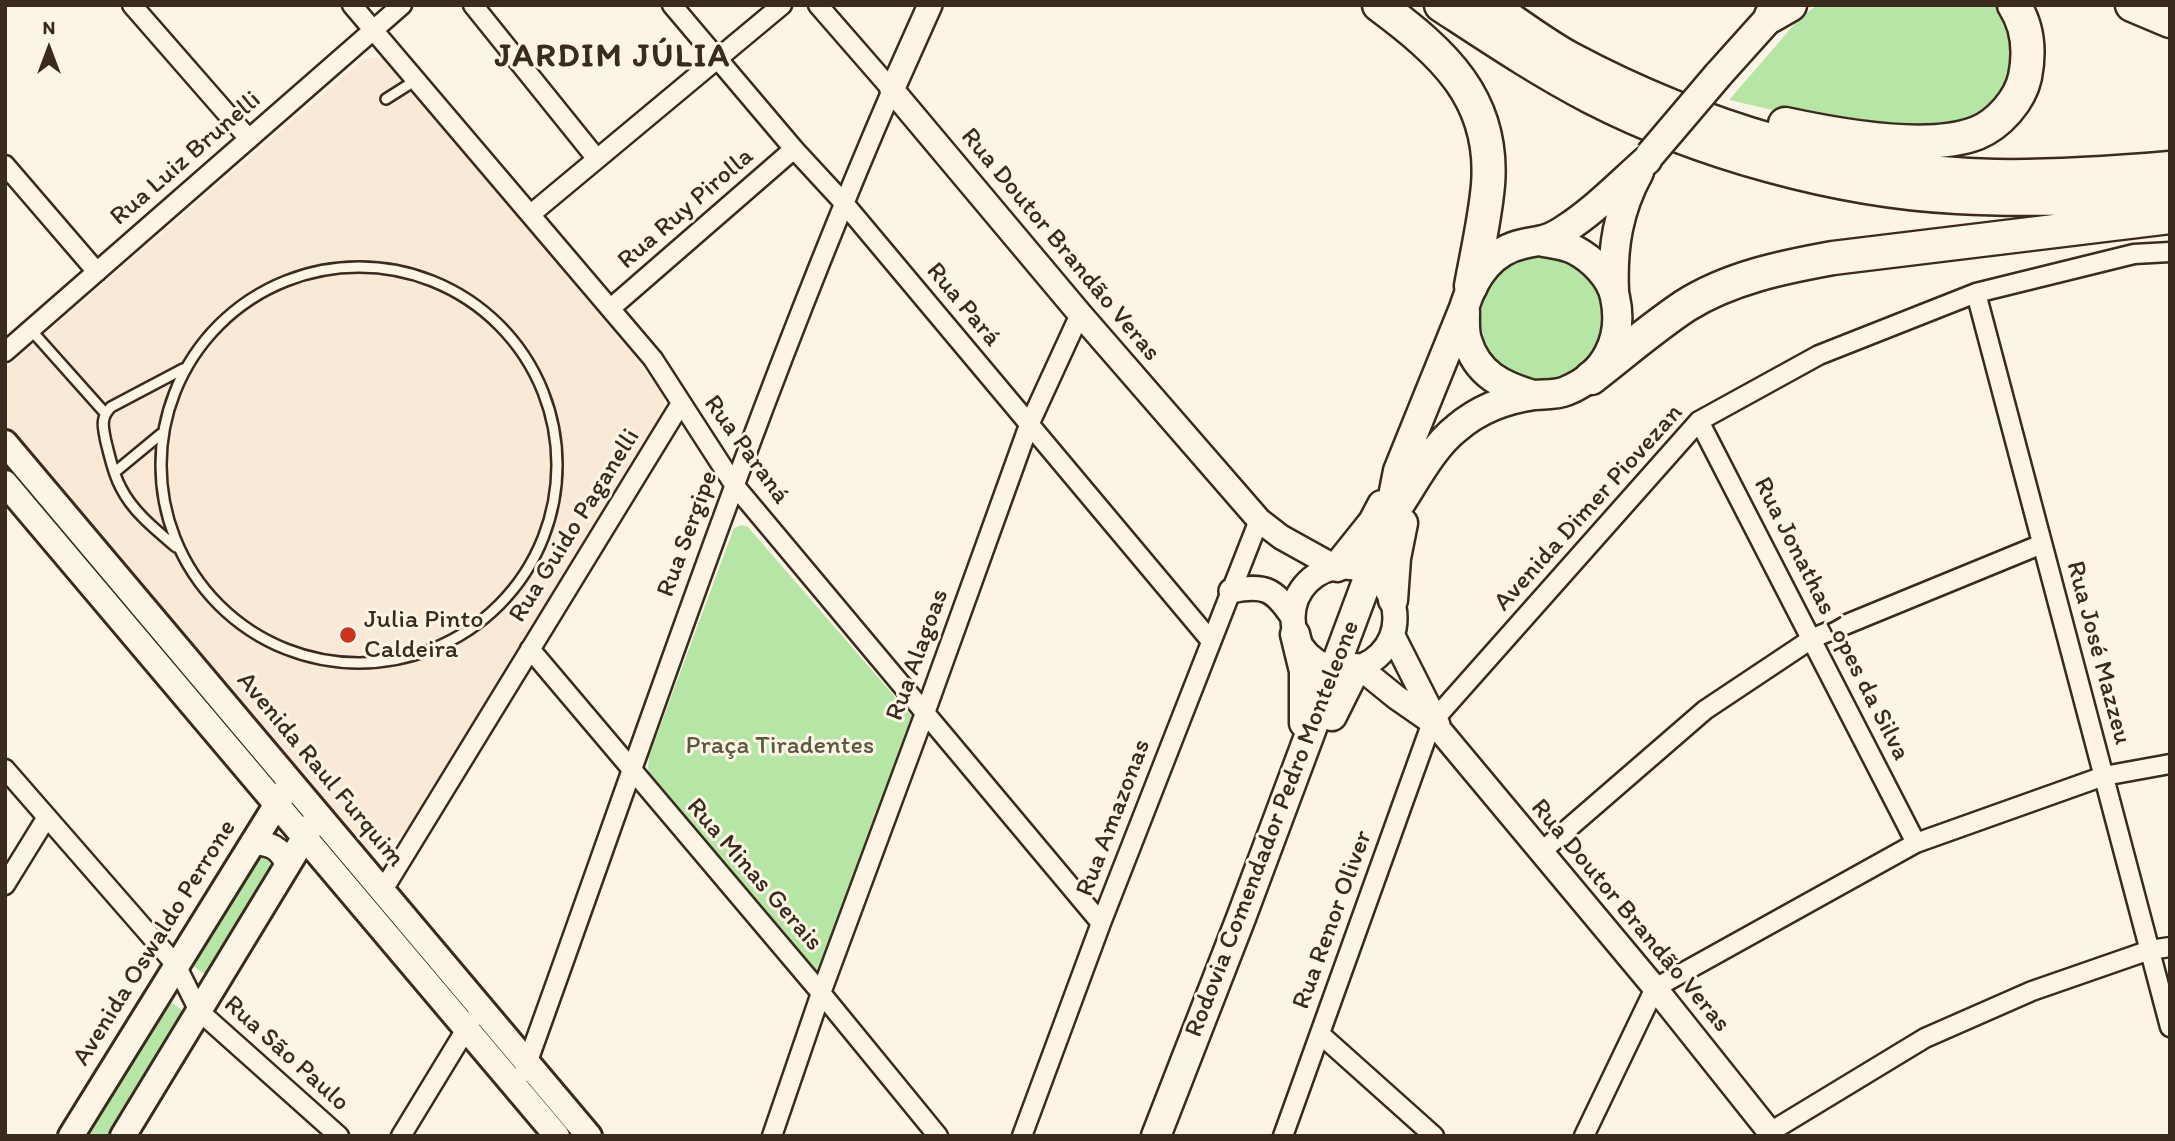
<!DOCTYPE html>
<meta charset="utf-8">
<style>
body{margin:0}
#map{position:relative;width:2175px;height:1141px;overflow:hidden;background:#fcf5e5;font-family:Itim,sans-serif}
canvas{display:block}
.frame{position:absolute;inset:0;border:7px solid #3b2a1e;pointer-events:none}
.north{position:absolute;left:14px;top:14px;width:70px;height:70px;-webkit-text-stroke:5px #fcf5e5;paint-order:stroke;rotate:0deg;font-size:19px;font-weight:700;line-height:28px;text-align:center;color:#3b2a1e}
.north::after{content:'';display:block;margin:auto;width:24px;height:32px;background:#3b2a1e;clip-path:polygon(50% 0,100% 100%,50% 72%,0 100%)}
</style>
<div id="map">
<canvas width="2175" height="1141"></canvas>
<div class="frame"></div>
<div class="north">N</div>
</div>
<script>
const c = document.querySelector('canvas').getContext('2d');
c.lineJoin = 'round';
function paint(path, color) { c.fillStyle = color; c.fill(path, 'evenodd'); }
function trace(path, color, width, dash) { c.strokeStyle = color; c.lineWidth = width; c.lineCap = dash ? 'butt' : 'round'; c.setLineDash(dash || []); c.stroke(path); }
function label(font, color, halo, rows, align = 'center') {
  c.font = font + ' Itim,sans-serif'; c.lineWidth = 6; c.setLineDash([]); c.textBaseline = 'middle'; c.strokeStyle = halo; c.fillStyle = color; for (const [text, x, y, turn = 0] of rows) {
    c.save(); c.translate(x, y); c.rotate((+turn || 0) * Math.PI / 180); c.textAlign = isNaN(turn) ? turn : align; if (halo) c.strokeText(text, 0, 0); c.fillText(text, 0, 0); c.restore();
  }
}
const built = new Path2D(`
 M375,57L390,60L657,385L664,398V411L658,427L408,828L397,838L370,849L357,851L5,441V369L362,60Z`);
const green = new Path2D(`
 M1817,5H2001L2017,36L2014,79L1990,114L1928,131L1812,119L1729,100L1799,19Z
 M1481 319a62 62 0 1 1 124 0a62 62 0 1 1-124 0Z
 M742,525L748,527L916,721L822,970L814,972L807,969L650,776L648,768L649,756L734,528Z
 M266,833L288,848L209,977L187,962Z
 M166,998L187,1014L110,1136H79Z`);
const service = new Path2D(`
 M386,99L416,80
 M161 465a198 198 0 1 1 396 0a198 198 0 1 1-396 0Z
 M31,330L105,413
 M115,472L161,434
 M176,547C156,530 133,512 121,488C113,474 110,457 106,442C103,427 100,418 111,407L183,369`);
const minor = new Path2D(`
 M132,5L249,139
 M352,5L653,359L735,486L1101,923
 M473,5L597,159
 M672,5L794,149L843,202L1211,641
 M5,165L97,272
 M531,214L782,5
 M1976,293L2170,1027
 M611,308L794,149
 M5,352L402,5
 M1699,421L1916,843
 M530,649L821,993L938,1136
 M5,769L176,965L199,1011L339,1136
 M1541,852L1705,710L1813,638L2042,544
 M5,885L47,817
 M383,890L680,405
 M1320,1034L1434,1136
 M524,1072C643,744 753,411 892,90L818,5
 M1770,1132L1925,1038L2032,991L2150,950L2170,947
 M401,1136L471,1021
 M772,1136L821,993L925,713L1029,425L1080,314
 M1022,1136L1101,923L1259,520
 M1283,1136L1432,722L1699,421L1819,355L1976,293L2134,254L2170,252
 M1584,1136L1655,988L1916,843L2104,776L2170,764`);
const tertiary = new Path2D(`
 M930,5L892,90L1080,314L1259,520L1281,537L1335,567
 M1293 618a51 51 0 1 1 102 0a51 51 0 1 1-102 0Z
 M1231,591C1264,584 1274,589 1292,616
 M1393,636L1438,725
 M1359,667L1396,697L1432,722L1443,734L1655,988L1773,1136
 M253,842C270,844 281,847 287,865`);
const secondary = new Path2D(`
 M5,443L589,1136
 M5,483L557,1136
 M71,1136L285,791
 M123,1136L312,825`);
const primary = new Path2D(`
 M1718,75L1771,16
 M1614,291C1612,248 1618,210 1639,172
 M1465,311C1465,320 1464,331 1467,340C1477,374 1502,386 1533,395
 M1394,513C1413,486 1431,448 1457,428C1479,409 1506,399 1535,395C1545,394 1557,395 1566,391C1606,375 1624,338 1615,297C1611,277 1592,259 1575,250C1566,245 1554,244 1544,242
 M1337,567L1373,522L1382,505
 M1393,600L1396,558L1403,523
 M1295,634L1304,671V723
 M1332,716L1356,668
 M1156,1136L1241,918L1370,573L1388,522L1398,471L1464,308C1473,279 1490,251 1523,244C1542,240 1547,241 1564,230C1594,211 1620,184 1647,160`);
const motorway = new Path2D(`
 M1379,5C1442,52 1495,98 1488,185C1485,219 1477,253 1471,286
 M1441,5C1490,37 1539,70 1591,97C1698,152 1837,191 1957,197C2028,201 2099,198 2170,192
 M1489,5C1516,23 1542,43 1569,58C1698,127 1848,173 1995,176C2054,177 2111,173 2170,168
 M2132,5L2170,21
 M1771,16L1790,5
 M1785,124C1836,135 1928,152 1977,133C1999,124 2020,100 2025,77C2030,52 2029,28 2014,5
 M1591,378C1622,354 1652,328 1685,306C1729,278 1783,267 1833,258L2170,217`);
const primaryBridge = new Path2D(`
 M1650,155L1718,75`);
const markers = [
 [348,635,9,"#c8321e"]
];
const streetNames = [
 ["Rua Luiz Brunelli",186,159,-41],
 ["Rua Ruy Pirolla",686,209,-41],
 ["Rua Doutor Brandão Veras",1060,245,50],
 ["Rua Pará",963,305,50],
 ["Rua Paraná",746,450,54],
 ["Avenida Dimer Piovezan",1589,508,-48],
 ["Rua Guido Paganelli",575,526,-58],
 ["Rua Sergipe",688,534,-70],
 ["Rua Jonathas Lopes da Silva",1831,619,63],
 ["Rua José Mazzeu",2098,653,75],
 ["Rua Alagoas",918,655,-70],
 ["Avenida Raul Furquim",320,770,50],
 ["Rua Amazonas",1114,818,-69],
 ["Rodovia Comendador Pedro Monteleone",1273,829,-69],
 ["Rua Minas Gerais",754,875,49],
 ["Rua Doutor Brandão Veras",1630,916,50],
 ["Rua Renor Oliver",1333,920,-70],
 ["Avenida Oswaldo Perrone",155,943,-58],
 ["Rua São Paulo",286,1054,42]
];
const poiNames = [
 ["Julia Pinto",364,620],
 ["Caldeira",364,650]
];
const parkNames = [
 ["Praça Tiradentes",780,746]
];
const districtNames = [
 ["JARDIM JÚLIA",613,58]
];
paint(built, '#fbe9d8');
paint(green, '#b6e6a6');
trace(service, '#3b2a1e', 14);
trace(minor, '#3b2a1e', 23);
trace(tertiary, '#3b2a1e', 28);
trace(secondary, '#3b2a1e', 30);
trace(primary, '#3b2a1e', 33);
trace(motorway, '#3b2a1e', 37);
trace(service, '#fcf5e5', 9);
trace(minor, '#fcf5e5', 18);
trace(tertiary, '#fcf5e5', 23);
trace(secondary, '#fcf5e5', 24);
trace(primary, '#fcf5e5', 28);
trace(motorway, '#fcf5e5', 32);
trace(primaryBridge, '#3b2a1e', 33, []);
trace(primaryBridge, '#fcf5e5', 28);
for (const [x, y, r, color] of markers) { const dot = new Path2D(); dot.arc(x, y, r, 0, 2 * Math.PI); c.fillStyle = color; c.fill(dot); trace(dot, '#fcf5e5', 2.5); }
label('26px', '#3b2a1e', '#fcf5e5', streetNames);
label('26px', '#3b2a1e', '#fcf5e5', poiNames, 'left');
label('26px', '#5a5940', '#fcf5e5', parkNames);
c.letterSpacing = '2px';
label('bold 33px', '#3b2a1e', '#fcf5e5', districtNames);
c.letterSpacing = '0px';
</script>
